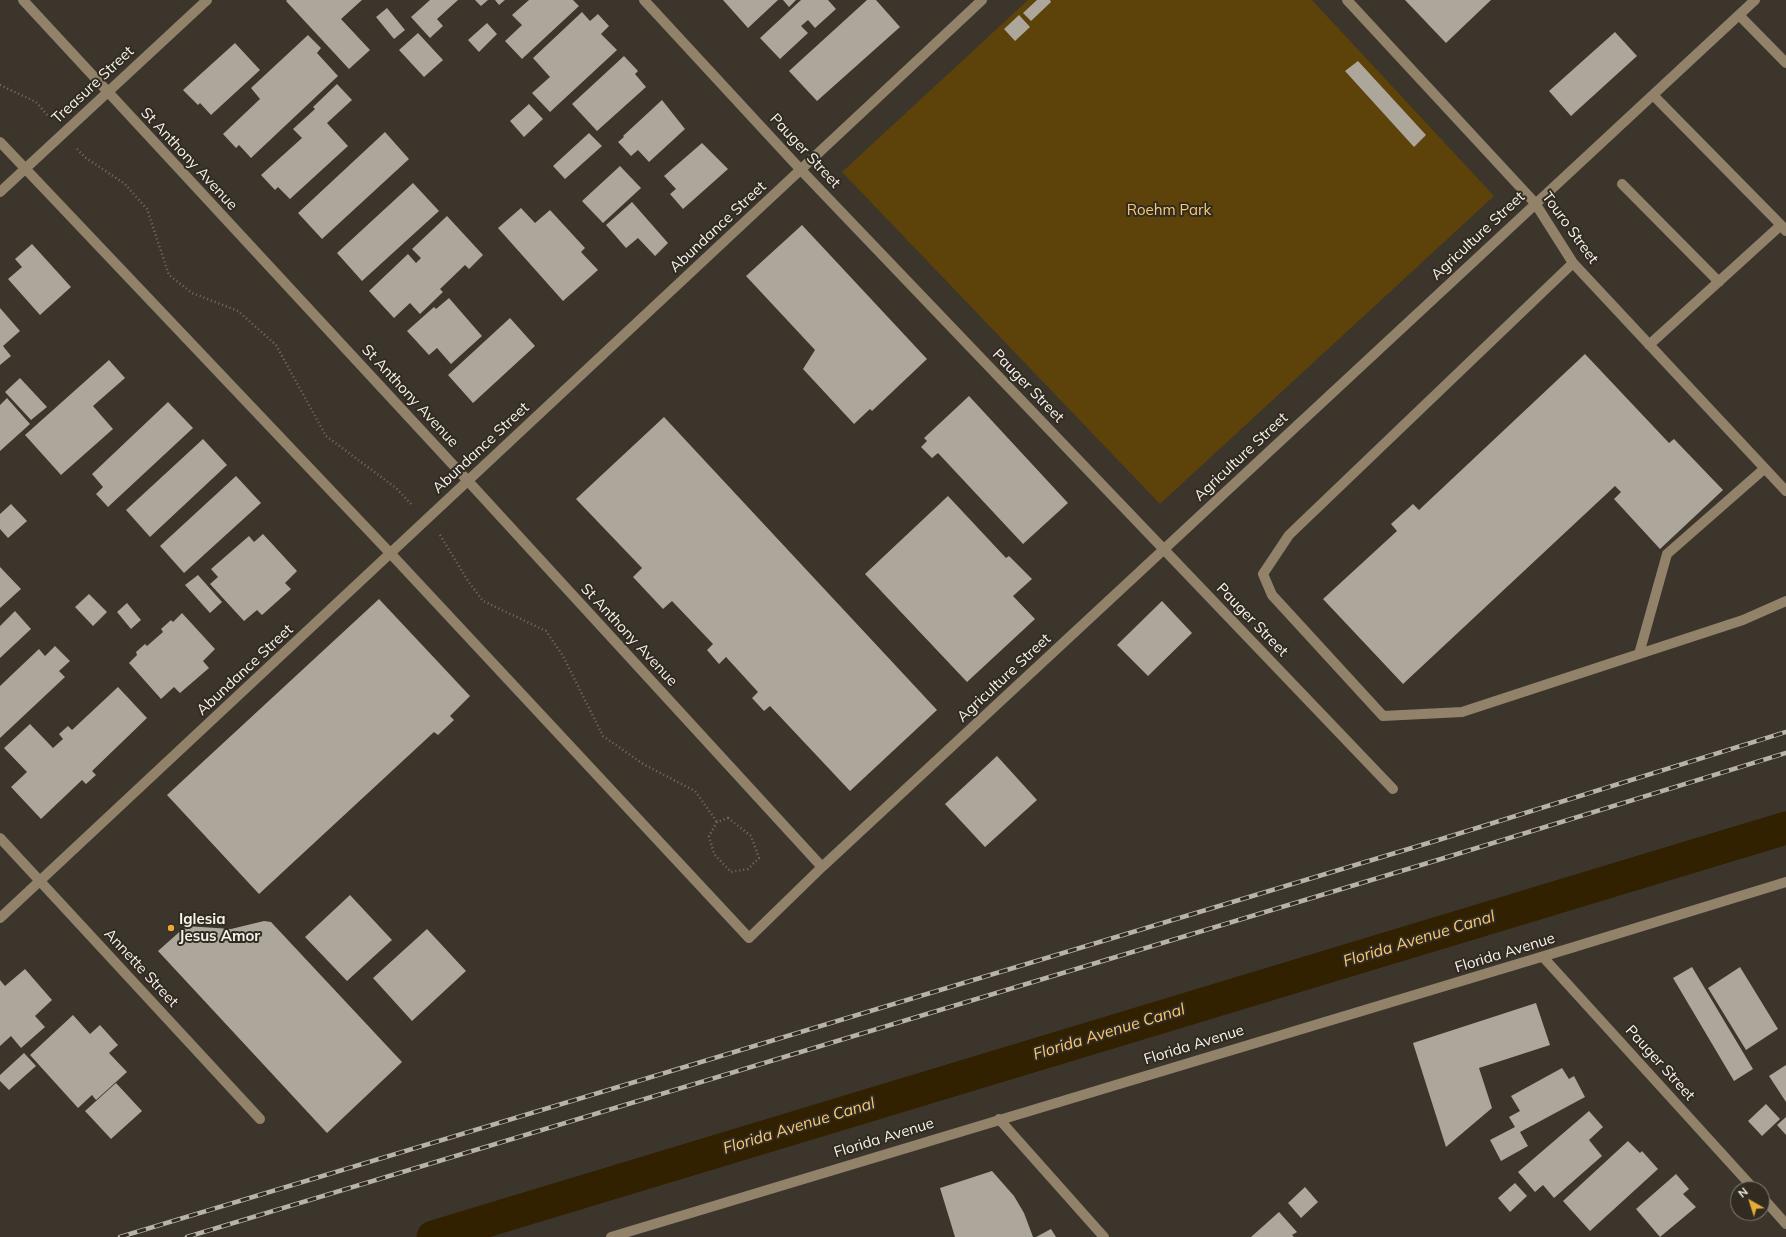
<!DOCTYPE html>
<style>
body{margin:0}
#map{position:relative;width:1786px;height:1237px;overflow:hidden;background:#3b352c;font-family:Mulish,sans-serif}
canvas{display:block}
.north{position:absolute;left:1730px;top:1181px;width:40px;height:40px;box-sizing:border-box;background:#312b22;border:1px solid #807b73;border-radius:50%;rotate:321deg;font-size:11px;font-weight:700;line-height:16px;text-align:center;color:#f7f3ed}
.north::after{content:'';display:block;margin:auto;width:14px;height:18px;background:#e6ac36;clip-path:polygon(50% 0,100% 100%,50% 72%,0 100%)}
</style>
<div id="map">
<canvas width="1786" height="1237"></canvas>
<div class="north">N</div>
</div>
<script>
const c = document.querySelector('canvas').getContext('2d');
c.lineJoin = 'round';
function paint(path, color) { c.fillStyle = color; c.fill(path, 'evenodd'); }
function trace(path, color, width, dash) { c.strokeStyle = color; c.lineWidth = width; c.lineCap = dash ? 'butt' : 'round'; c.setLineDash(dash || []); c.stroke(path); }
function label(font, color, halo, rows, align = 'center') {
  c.font = font + ' Mulish,sans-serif'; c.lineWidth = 4; c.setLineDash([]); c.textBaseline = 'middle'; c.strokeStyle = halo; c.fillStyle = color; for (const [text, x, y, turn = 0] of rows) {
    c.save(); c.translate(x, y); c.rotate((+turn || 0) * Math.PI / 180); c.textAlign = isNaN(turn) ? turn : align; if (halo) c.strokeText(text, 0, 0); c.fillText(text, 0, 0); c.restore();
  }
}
const green = new Path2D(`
 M1028,0H1312L1494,196L1160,504L842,172Z`);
const canal = new Path2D(`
 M433,1237L1786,828`);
const building = new Path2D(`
 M287,0H362L341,19L370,50L349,69L286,1Z
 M430,0H458L437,19L443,26L430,38L411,17Z
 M475,0H488L481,6Z
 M495,0H505L499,5Z
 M529,0H573L579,6L522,59L505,41L522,25L512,15Z
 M723,0H778L748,28Z
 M783,0H796L789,7Z
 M801,0H828L836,9L815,28L808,20L801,26L808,33L780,59L760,38Z
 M867,0H876L900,27L817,101L789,71Z
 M1037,0H1050L1051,2L1031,21L1023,13Z
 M1405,0H1491L1446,43Z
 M387,8L405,30L394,39L376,17Z
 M582,12L590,21L598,14L609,26L601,34L617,50L550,112L532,93L550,77L533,58Z
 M1019,15L1030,27L1015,41L1004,29Z
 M487,23L497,34L479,52L468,40Z
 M1615,32L1637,56L1571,116L1549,91Z
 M418,33L443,60L424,77L399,50Z
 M308,35L321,48L317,53L338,76L251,158L239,145L236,148L223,134L260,99L251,88Z
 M235,43L260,70L211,115L200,103L198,105L183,90Z
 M624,56L638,71L635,74L646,87L597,131L572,104Z
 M1358,61L1426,135L1414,147L1345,71Z
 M337,84L352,100L327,123L348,146L290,199L278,187L275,190L261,175L302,138L293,129L315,109L313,107Z
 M662,100L685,129L649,162L638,150L631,156L618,142L624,137L623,136Z
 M529,104L543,119L524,137L510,121Z
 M385,132L409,159L322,239L298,213Z
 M589,133L602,146L565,179L553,166Z
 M702,143L728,169L683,209L670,194L676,189L664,176Z
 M620,166L641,188L603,223L582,201Z
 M413,183L439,211L362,281L337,253Z
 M632,202L668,243L655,256L638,238L626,248L606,225Z
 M521,208L535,223L550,210L585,248L581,252L598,270L563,301L498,228Z
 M447,216L483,255L469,269L465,265L440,289L443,292L420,314L410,303L394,318L369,291L408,254L416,263L421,258L412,249Z
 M802,225L927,359L872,411L870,409L854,424L803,369L815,350L746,276Z
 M32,244L71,287L40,315L8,279L22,267L15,259Z
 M449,298L482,336L451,364L437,348L429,355L407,331L434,307L436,309Z
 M0,308L20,331L3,346L11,356L0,365Z
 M510,318L535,346L473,403L448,375Z
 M1585,354L1669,443L1674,439L1723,490L1660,549L1614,499L1621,492L1615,486L1403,684L1323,599L1397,531L1391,524L1413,504L1419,510Z
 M109,360L125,378L93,406L113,429L61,475L25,435Z
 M20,378L47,407L31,420L5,392Z
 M969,396L1068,503L1023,544L938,453L932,458L921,447L927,441L924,438Z
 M7,398L30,424L0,451V405Z
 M168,402L193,428L108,507L96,494L103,487L92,474Z
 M664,417L937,710L850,791L770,706L764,711L752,698L758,692L726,657L719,664L707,650L713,644L672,601L663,609L633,577L642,568L576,499Z
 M203,439L227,465L150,537L126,510Z
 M236,476L261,503L184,573L160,546Z
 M948,496L1006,558L1009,556L1032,579L1013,596L1035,619L967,682L865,574Z
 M11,504L27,521L8,538L0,529V514Z
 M263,534L297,571L285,583L291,589L262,615L257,610L244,621L210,584L218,577L211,569L249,536L254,542Z
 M0,567L21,589L0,608Z
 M198,575L222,602L210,613L185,585Z
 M89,594L107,612L93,626L75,607Z
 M379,599L470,696L450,716L454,720L438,735L434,732L259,894L167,795Z
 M1162,601L1192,633L1148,676L1117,645Z
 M127,603L141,620L131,629L117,612Z
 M15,611L31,629L0,658V626Z
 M182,613L215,649L203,661L209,668L180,693L174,687L161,699L129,663L137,655L136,652L145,644L147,646L163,632L161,629L171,620L173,622Z
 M55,646L70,661L59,671L65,677L0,738V686L39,649L45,656Z
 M118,687L147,718L92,771L96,775L86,784L82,780L41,819L11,787L27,772L4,748L30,724L53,748L63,739L59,734L68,726L72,730Z
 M997,756L1037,800L985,847L945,804Z
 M350,895L392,940L347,981L305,937Z
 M264,921L271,922L402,1062L327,1133L158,951L186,926L231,929Z
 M427,929L466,971L412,1021L373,978Z
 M1692,967L1753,1069L1734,1081L1673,978Z
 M1740,967L1778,1029L1746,1050L1708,988Z
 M25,969L52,1000L35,1016L45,1027L21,1048L11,1036L0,1046V980L5,986Z
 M1536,1003L1550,1045L1479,1068L1492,1108L1446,1147L1413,1043Z
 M73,1015L90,1034L100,1025L118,1045L109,1053L127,1072L96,1100L92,1095L78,1108L30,1055Z
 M24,1053L36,1066L9,1090L0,1081V1075Z
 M1786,1065V1102L1769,1076Z
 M1562,1068L1569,1079L1574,1076L1585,1097L1520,1132L1528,1146L1501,1161L1490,1140L1515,1127L1509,1117L1520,1111L1511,1096Z
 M116,1083L142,1111L111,1139L85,1111Z
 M1766,1104L1780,1119L1762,1136L1748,1121Z
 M1589,1111L1603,1127L1589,1140L1602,1156L1554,1198L1543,1185L1535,1192L1518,1172Z
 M1786,1117V1135L1777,1125Z
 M1628,1141L1640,1153L1642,1151L1658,1169L1590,1231L1563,1201Z
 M992,1171L1014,1196L1024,1213L1033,1237H955L940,1188Z
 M1676,1174L1689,1189L1683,1194L1696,1207L1660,1237L1636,1209Z
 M1515,1183L1527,1196L1510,1212L1498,1198Z
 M1305,1187L1318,1202L1301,1218L1288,1203Z
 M1279,1212L1297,1232L1292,1235L1294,1237H1251Z
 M1051,1229L1056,1237H1036Z`);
const path = new Path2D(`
 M0,85L36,102L49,117
 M77,149L86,158L125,184L147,209L169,275L192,293L238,311L276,345L326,436L396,488L412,505
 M440,535L468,581L483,601L546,631L563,656L603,736L643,764L695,791L717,822
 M728,818L751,836L759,858L748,869L731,872L714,854L709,836L717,822Z`);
const minor = new Path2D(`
 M23,0L468,481L822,867
 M644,0L801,170L1393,789
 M1347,0L1535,203L1573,263L1786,491
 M1739,15L1786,63
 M1653,95L1781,225
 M0,142L391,554L749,938L822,867L1755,0
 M1622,184L1719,282
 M0,192L207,0
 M1573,263L1289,535L1263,574L1272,595L1383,716L1462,712L1743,620L1786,601
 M1649,345L1781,225L1786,231
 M1639,654L1667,554L1764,469
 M0,838L260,1119
 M0,918L982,0
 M1543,957L1754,1189
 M999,1119L1104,1237
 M1762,1197L1786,1224
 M611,1237C1002,1118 1395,1003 1786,882`);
const rail = new Path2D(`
 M120,1237L1435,841L1786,732
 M187,1237L1441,859L1786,753`);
const markers = [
 [171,928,4,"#e6ac36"]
];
const streetNames = [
 ["Treasure Street",93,85,-43],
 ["Pauger Street",805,151,47],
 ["St Anthony Avenue",189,159,47],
 ["Abundance Street",718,227,-43],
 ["Touro Street",1570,228,54],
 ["Agriculture Street",1478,236,-43],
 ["Pauger Street",1028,386,46],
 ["St Anthony Avenue",410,396,47],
 ["Abundance Street",481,448,-43],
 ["Agriculture Street",1241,457,-43],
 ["Pauger Street",1252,620,46],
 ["St Anthony Avenue",629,635,47],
 ["Abundance Street",245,670,-43],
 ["Agriculture Street",1004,678,-43],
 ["Florida Avenue",1505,953,-17],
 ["Annette Street",141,968,47],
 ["Florida Avenue",1194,1045,-17],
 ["Pauger Street",1660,1063,48],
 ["Florida Avenue",884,1138,-17]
];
const parkNames = [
 ["Roehm Park",1169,210]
];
const poiNames = [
 ["Iglesia",179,919],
 ["Jesus Amor",179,936]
];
const waterNames = [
 ["Florida Avenue Canal",1419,939,-17],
 ["Florida Avenue Canal",1109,1032,-17],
 ["Florida Avenue Canal",799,1126,-17]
];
paint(green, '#5d4209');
trace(canal, '#312100', 33);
paint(building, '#ada69a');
trace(path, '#767068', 2.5, [1, 3]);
trace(minor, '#918269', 10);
trace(rail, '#b7b2ab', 4.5);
trace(rail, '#312b22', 3, [9]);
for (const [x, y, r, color] of markers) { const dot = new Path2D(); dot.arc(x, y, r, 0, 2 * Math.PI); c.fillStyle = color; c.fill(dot); trace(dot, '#312b22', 1.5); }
label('15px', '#f7f3ed', '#312b22', streetNames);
label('15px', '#fac972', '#312b22', parkNames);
label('bold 15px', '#f7f3ed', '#312b22', poiNames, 'left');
label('italic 16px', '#fac972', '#312b22', waterNames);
</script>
